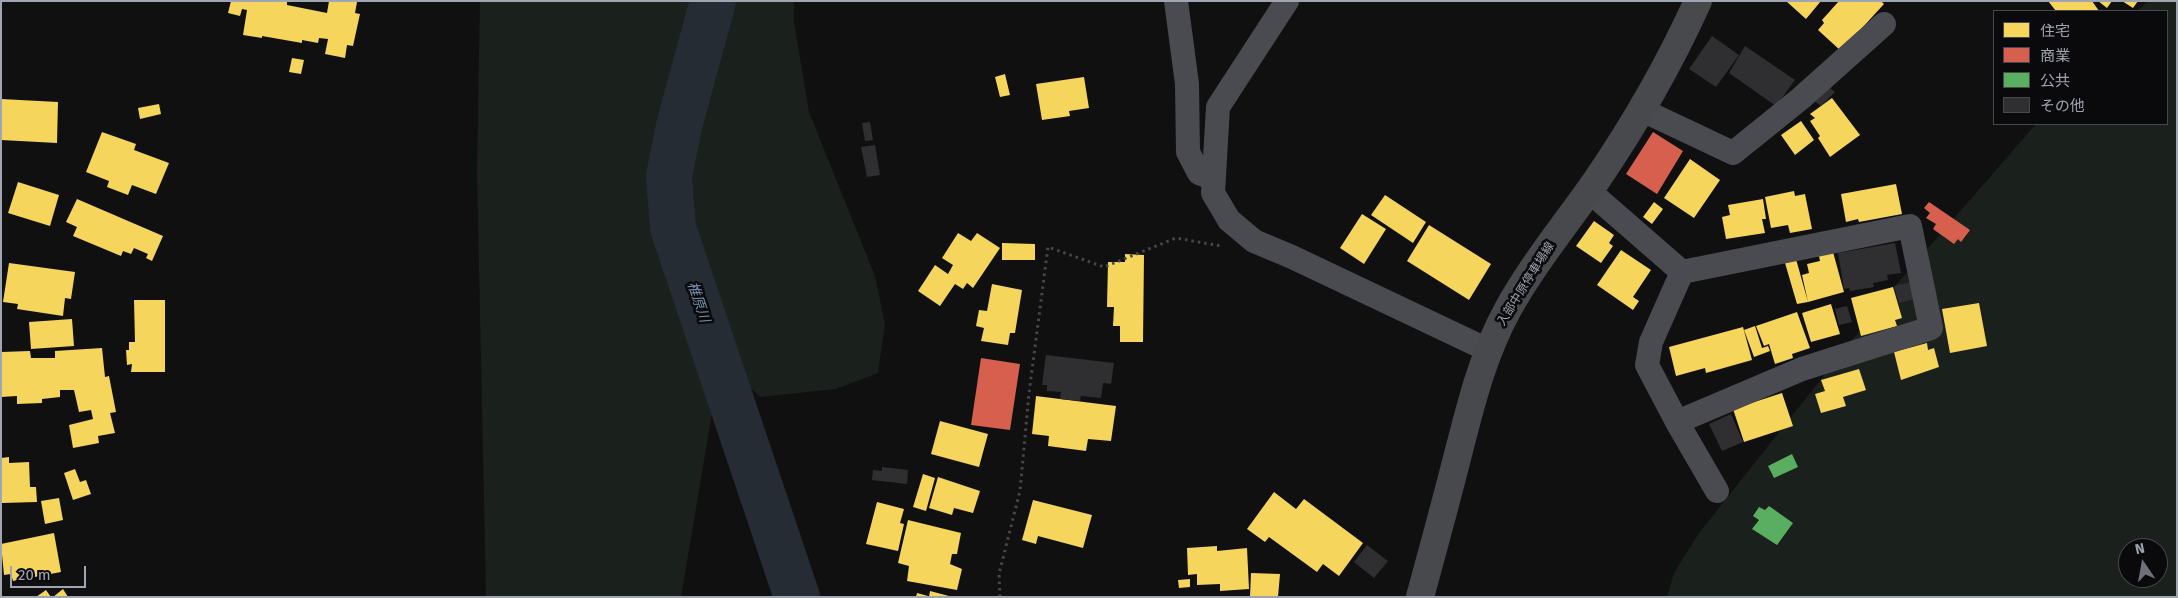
<!DOCTYPE html>
<meta charset="utf-8">
<style>
body{margin:0}
#map{position:relative;width:2178px;height:598px;overflow:hidden;background:#101010;font-family:"Fira Sans","Noto Sans JP",sans-serif}
canvas{display:block}
.frame{position:absolute;inset:0;border:2px solid #a0a5b2;pointer-events:none}
.legend{position:absolute;left:1993px;top:10px;width:175px;height:115px;box-sizing:border-box;background:#0a0a0c;border:1px solid #46484e;margin:0;padding:6px 9px;list-style:none;font-size:15px;color:#a0a5b2}
.legend li{display:flex;align-items:center;gap:10px;height:25px}
.legend b{width:25px;border:1px solid #46484e}
.north{position:absolute;left:2118px;top:538px;width:50px;height:50px;box-sizing:border-box;background:#0a0a0c;border:1px solid #46484e;border-radius:50%;rotate:348deg;font-size:14px;font-weight:700;line-height:20px;text-align:center;color:#a0a5b2}
.north::after{content:'';display:block;margin:auto;width:18px;height:22px;background:#6e7179;clip-path:polygon(50% 0,100% 100%,50% 72%,0 100%)}
.scale{position:absolute;left:10px;top:566px;width:76px;height:22px;box-sizing:border-box;border:2px solid #a0a5b2;border-top:0;padding-left:6px;font-size:15px;line-height:18px;white-space:nowrap;color:#a0a5b2;-webkit-text-stroke:4px #0a0a0c;paint-order:stroke}
</style>
<div id="map">
<canvas width="2178" height="598"></canvas>
<div class="frame"></div>
<ul class="legend">
<li><b style="height:14px;background:#f6d55c"></b>住宅</li>
<li><b style="height:14px;background:#d6604d"></b>商業</li>
<li><b style="height:14px;background:#5aae61"></b>公共</li>
<li><b style="height:14px;background:#2f2f31"></b>その他</li>
</ul>
<div class="north">N</div>
<div class="scale">20 m</div>
</div>
<script>
const c = document.querySelector('canvas').getContext('2d');
c.lineJoin = 'round';
function paint(path, color) { c.fillStyle = color; c.fill(path, 'evenodd'); }
function trace(path, color, width, dash) { c.strokeStyle = color; c.lineWidth = width; c.lineCap = dash ? 'butt' : 'round'; c.setLineDash(dash || []); c.stroke(path); }
function label(font, color, halo, rows, align = 'center') {
  c.font = font + ' "Fira Sans","Noto Sans JP",sans-serif'; c.lineWidth = 5; c.setLineDash([]); c.textBaseline = 'middle'; c.strokeStyle = halo; c.fillStyle = color; for (const [text, x, y, turn = 0] of rows) {
    c.save(); c.translate(x, y); c.rotate((+turn || 0) * Math.PI / 180); c.textAlign = isNaN(turn) ? turn : align; if (halo) c.strokeText(text, 0, 0); c.fillText(text, 0, 0); c.restore();
  }
}
const green = new Path2D(`
 M480,1H794V22L809,112L875,276L885,324L878,373L836,389L760,397L721,360L681,597H486L477,172Z
 M2148,1H2177V597H1667L1674,573L1699,533L1895,286L2036,124H2167V11H2137ZM2128,548H2158V578H2128Z`);
const homes = new Path2D(`
 M231,1H287V5L327,13L329,1L357,2L355,13L360,14L353,46L347,45L345,58L325,54L328,39L319,38L318,43L302,40V43L262,36V38L243,35L247,10L242,9L240,16L228,13Z
 M1786,1H1821L1806,19Z
 M1839,1H1881L1884,4L1841,51L1818,30L1824,23L1822,20Z
 M2048,1H2092L2099,11H2056Z
 M2098,1H2112L2107,8Z
 M2122,1H2138L2133,8Z
 M292,58L304,60L301,74L289,72Z
 M1005,74L1010,95L1000,97L995,77Z
 M1084,77L1089,108L1069,111L1070,116L1042,120L1036,84Z
 M1832,98L1860,135L1830,157L1818,138L1820,136L1810,121L1815,118L1810,114Z
 M1,99L58,102L57,143L1,140Z
 M159,104L161,114L140,119L138,108Z
 M1801,121L1814,140L1795,155L1781,135Z
 M102,132L136,144L134,150L169,163L156,194L132,185L128,195L107,187L109,181L86,172Z
 M1690,159L1720,180L1694,218L1664,198Z
 M18,182L59,195L50,226L8,213Z
 M1896,184L1902,214L1859,222L1858,219L1846,222L1841,194Z
 M1794,191L1795,196L1805,194L1812,229L1790,233L1788,225L1771,228L1765,197Z
 M1385,195L1426,222L1413,243L1371,215Z
 M77,199L163,236L152,261L146,258L148,254L134,248L131,254L123,251L121,256L73,236L77,227L66,222Z
 M1763,199L1766,219H1762L1765,233L1726,239L1722,217L1730,215L1728,205Z
 M1654,202L1663,209L1652,224L1643,217Z
 M1362,214L1386,229L1364,264L1340,248Z
 M1594,221L1614,235L1609,243L1613,246L1601,263L1576,246Z
 M1429,225L1491,264L1469,300L1407,261Z
 M958,233L971,241L977,233L1000,248L973,288L967,283L963,289L955,284L940,306L918,291L935,265L948,274L953,265L942,258Z
 M1002,243L1035,244V260H1002Z
 M1621,250L1651,270L1633,297L1639,301L1633,310L1597,285Z
 M1833,252L1844,292L1808,302L1802,275L1809,273L1807,264L1820,261L1819,256Z
 M1125,254L1144,255L1143,342H1120V326H1113L1114,307H1107L1108,262H1125Z
 M1796,259L1808,302L1797,304L1785,263Z
 M9,263L75,272L71,299L65,298L63,316L17,309L18,304L3,302Z
 M992,284L1022,290L1015,333H1010L1008,345L981,341L984,328L976,326L979,310L987,311Z
 M1893,287L1902,318L1895,320L1897,326L1861,336L1851,298Z
 M134,300H165V372H131L132,364L127,365L126,350H129V342H135Z
 M1979,303L1987,346L1950,353L1942,309Z
 M1831,304L1840,334L1811,342L1802,313Z
 M1797,312L1810,348L1792,354L1793,358L1775,364L1769,344L1764,346L1756,326Z
 M72,319L74,346L31,349L29,322Z
 M1755,326L1762,348L1768,346L1770,351L1754,357L1744,330Z
 M1743,327L1752,360L1706,373L1705,368L1676,376L1669,347Z
 M1927,343L1928,350L1934,348L1939,367L1901,380L1894,352Z
 M102,348L105,377L109,376L116,412L110,413L115,433L98,436L99,443L73,448L69,425L93,419L91,410L79,412L74,390H60V397L42,399V403L17,404V396L1,397V352L30,351L31,358H55V351Z
 M1859,369L1866,390L1843,397L1846,406L1821,413L1815,394L1825,391L1821,380Z
 M1782,393L1793,426L1744,442L1733,409Z
 M1036,396L1116,406L1111,441L1088,439L1086,451L1048,446L1049,436L1032,434Z
 M940,421L988,434L979,467L931,454Z
 M9,457V463L29,462L30,487H36L37,502L2,503L1,458Z
 M75,469L80,482L86,480L91,494L73,500L64,473Z
 M923,474L935,478L926,511L913,507Z
 M938,477L980,491L973,513L954,508L952,515L929,508Z
 M1274,492L1296,509L1304,499L1363,543L1339,576L1323,564L1317,572L1269,537L1265,542L1247,529Z
 M59,498L63,520L45,524L41,501Z
 M1033,500L1092,515L1083,548L1038,536L1036,544L1022,540Z
 M877,502L904,509L900,523L904,524L898,551L866,544Z
 M908,520L961,533L957,554H952L950,564L962,569L957,590L907,581L909,566L898,563Z
 M54,533L61,572L13,581L11,574L4,575L1,544Z
 M1217,546V551L1247,548L1249,589L1220,591V584L1197,585V574L1188,575L1187,548Z
 M1251,573L1280,574L1278,597H1250Z
 M1190,579V587L1179,588L1178,580Z
 M63,589L68,597H53Z
 M46,590L51,597H36Z
 M930,591L949,596V597H929Z
 M917,593L928,596V597H916Z`);
const shops = new Path2D(`
 M1653,132L1683,151L1657,194L1626,174Z
 M1929,202L1970,230L1961,242L1958,239L1954,244L1933,229L1936,224L1926,218L1930,213L1924,208Z
 M981,358L1020,364L1010,430L971,425Z`);
const public = new Path2D(`
 M1792,454L1798,467L1774,478L1768,466Z
 M1769,506L1793,523L1777,545L1752,529L1759,520L1753,516L1759,507L1765,510Z`);
const river = new Path2D(`
 M713,1L679,126L669,176L673,228L797,597`);
const building = new Path2D(`
 M1712,36L1739,55L1716,87L1689,69Z
 M1745,46L1795,80L1776,106L1729,73Z
 M1822,82L1835,92L1821,106L1810,98Z
 M870,122L873,140L865,141L862,123Z
 M875,145L880,175L867,177L861,147Z
 M1895,243L1901,273L1887,275L1888,280L1873,283L1874,287L1850,291L1849,288L1844,289L1838,253Z
 M1911,282L1915,299L1899,303L1894,286Z
 M1847,306L1852,322L1839,325L1835,309Z
 M1046,355L1114,363L1111,384L1103,383L1101,398L1081,396L1080,401L1060,399L1061,392L1047,391V385H1042Z
 M1731,414L1743,442L1722,451L1709,424Z
 M882,467L908,470L907,484L872,480L873,470L882,471Z
 M1367,545L1388,561L1374,578L1354,562Z`);
const path = new Path2D(`
 M1000,597L999,574L1020,491L1029,393L1048,247L1104,267L1176,238L1221,246`);
const street = new Path2D(`
 M1176,1L1187,84L1188,152L1199,173L1212,178
 M1287,1L1218,107L1213,193L1229,220L1254,241L1292,257L1488,350
 M1642,110L1733,153L1800,99L1884,24
 M1589,191L1682,272L1910,226L1931,328L1802,369L1677,422L1647,365L1651,342L1682,272
 M1677,422L1717,491`);
const secondary = new Path2D(`
 M1420,597C1432,553 1444,509 1455,466C1469,412 1481,358 1508,309C1533,264 1566,224 1596,181C1635,124 1669,65 1698,1`);
const streetNames = [
 ["入部中原停車場線",1526,284,-58]
];
const waterNames = [
 ["椎原川",698,302,71]
];
paint(green, '#1a201b');
paint(homes, '#f6d55c');
paint(shops, '#d6604d');
paint(public, '#5aae61');
trace(river, '#262c33', 46);
paint(building, '#2f2f31');
trace(path, '#46474b', 3, [2.5, 4]);
trace(street, '#4a4b50', 24);
trace(secondary, '#48494d', 28);
label('12px', '#a0a5b2', '#0a0a0c', streetNames);
label('italic 14px', '#7692ae', '#0a0a0c', waterNames);
</script>
